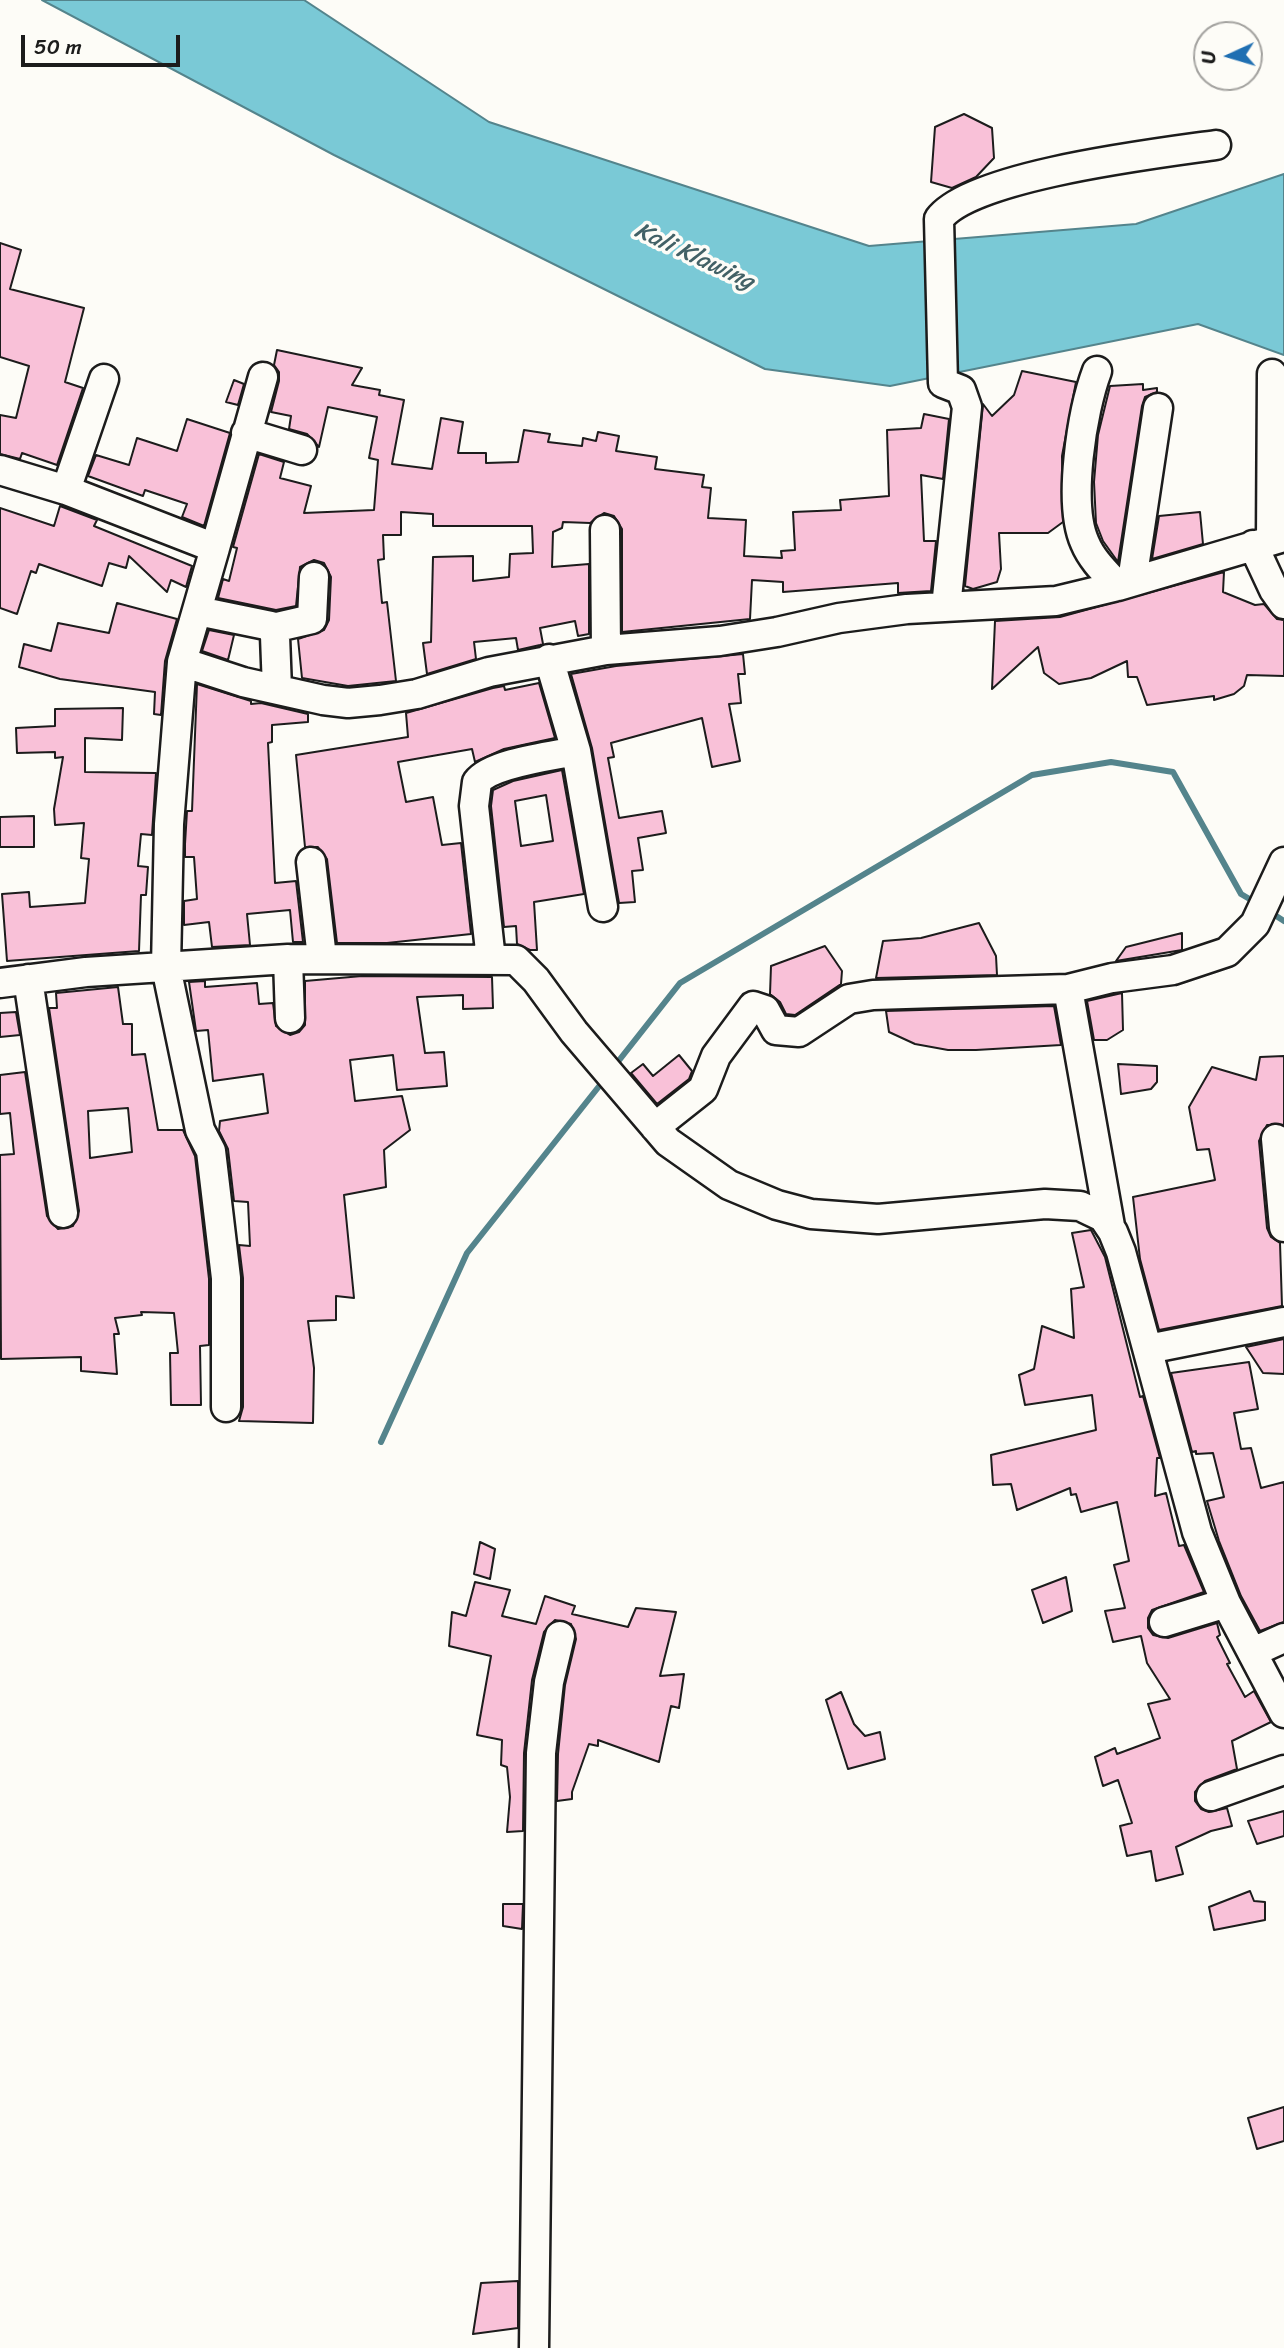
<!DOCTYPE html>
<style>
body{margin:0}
#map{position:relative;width:1284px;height:2348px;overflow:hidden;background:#fdfcf7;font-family:Sriracha,sans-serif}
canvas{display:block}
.north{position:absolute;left:1193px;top:21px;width:70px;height:70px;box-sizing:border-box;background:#fdfcf7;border:2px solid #a3a29f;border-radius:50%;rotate:266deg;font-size:19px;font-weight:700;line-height:28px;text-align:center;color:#1c1c1c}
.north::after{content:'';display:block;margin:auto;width:24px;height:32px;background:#1f6fb2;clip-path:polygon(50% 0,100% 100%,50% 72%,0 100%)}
.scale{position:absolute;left:21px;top:35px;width:159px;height:32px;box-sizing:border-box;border:4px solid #1c1c1c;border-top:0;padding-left:9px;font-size:21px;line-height:24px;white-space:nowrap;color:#1c1c1c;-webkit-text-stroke:5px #fdfcf7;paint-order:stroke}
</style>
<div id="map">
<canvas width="1284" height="2348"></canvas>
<div class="north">U</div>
<div class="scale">50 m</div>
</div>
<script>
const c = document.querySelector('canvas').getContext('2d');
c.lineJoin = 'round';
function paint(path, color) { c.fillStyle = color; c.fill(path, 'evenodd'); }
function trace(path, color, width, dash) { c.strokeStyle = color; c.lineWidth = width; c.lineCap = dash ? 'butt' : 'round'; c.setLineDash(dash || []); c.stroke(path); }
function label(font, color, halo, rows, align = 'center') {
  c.font = font + ' Sriracha,sans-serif'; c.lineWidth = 7; c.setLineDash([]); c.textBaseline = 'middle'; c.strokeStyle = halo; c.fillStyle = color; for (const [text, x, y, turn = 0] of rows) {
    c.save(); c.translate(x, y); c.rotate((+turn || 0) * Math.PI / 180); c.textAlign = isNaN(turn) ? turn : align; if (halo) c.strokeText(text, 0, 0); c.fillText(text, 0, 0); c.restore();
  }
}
const water = new Path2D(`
 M42,0H304L489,122L869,246L1136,224L1284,174V355L1198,324L890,386L765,369L334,155Z`);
const stream = new Path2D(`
 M1270,912L1284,921
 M613,1068L680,983L1032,775L1111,762L1173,772L1241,894L1258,904
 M381,1442L467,1253L604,1080`);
const building = new Path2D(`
 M964,114L992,128L994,158L976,177L952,188L931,182L935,127Z
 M0,243L21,250L10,289L84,308L65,382L83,388L57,465L22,453L20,459L0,454V415L16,418L29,366L0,357Z
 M277,350L362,368L352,385L380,390L379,395L404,400L392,464L432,469L441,418L463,422L458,453H486V463L518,462L524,430L550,434L548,442L582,446L583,438L596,441L598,432L619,436L616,451L657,457L655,469L704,475L702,487L711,488L708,518L746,520L744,556L782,558L781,551L795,550L793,512L841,510L840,500L889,496L887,430L921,428L924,414L949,419L943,479L921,475L924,541H936L931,591L898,593V583L783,592V582L752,580L750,619L622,632V529L614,516L604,513L590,523L563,522L562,528L553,532L552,567L589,564V634L578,636L575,621L540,628L543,644L540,645L518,650L516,638L474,642L476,659L427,674L423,643L431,642L433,557L473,556V581L509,577L510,554L533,553L532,526H433V514L401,512V535H383L384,559L378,560L382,603L387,602L396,681L348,686L302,678L298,639L324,630L329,620L331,577L324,563L314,560L300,567L296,606L276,610L218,598L223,579L229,581L237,548L233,547L259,454L284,462L280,478L311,486L304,513L374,510L378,460L369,458L377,417L328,407L319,447L307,434L289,429L291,416L271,412L279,381V372L274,365Z
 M1022,371L1076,382L1062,456L1063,522L1048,533H999L1001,569L997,582L973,589L965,586L983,404L992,416L1014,395Z
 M234,380L244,384L238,405L226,402Z
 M1143,384V390L1157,388V392L1145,397L1142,406L1118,562L1103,541L1096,523L1094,482L1098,435L1110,386Z
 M187,419L230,433L204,526L182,517L187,504L145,490L143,496L88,476L96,455L129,465L137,438L177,451Z
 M60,506L97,520L94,526L192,566L186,587L171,580L167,592L129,556L126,568L109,563L102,586L39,564L36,573L31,571L17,614L0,608V508L54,526Z
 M1200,512L1203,544L1152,559L1159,516Z
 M1224,572L1223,592L1255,605L1264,604L1277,619L1284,620V676L1247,675L1244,686L1234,694L1214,700V696L1147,705L1137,677H1128L1127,661L1091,678L1059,684L1044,673L1038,647L992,689L995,621L1060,617Z
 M117,603L177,619L165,661L161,715L154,714L155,692L60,679L19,667L24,644L51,651L58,623L109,633Z
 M209,630L234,635L228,660L202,651Z
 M743,654L745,674H738L741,703L729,704L740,761L712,767L702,718L611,743L614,757L608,758L619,818L662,811L666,833L638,838L643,870L632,871L635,902L619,903L592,748L571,674L616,666Z
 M539,683L555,738L504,749L475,762L472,749L398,762L406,802L433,797L442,845L461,843L471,934L387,943H337L327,859L318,847H305L296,755L408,737L406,713L493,688L504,686L505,690Z
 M197,684L251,701V704L261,703L308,714V722L272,725V742L268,743L275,883L296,881L303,942H293L290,910L247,914L250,945L212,947L209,922L184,925V901L197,899L194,857H185V844L187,811H192Z
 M123,708L122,740L85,738V772L156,773L152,835L141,834L138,866L148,867L146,895H141L139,951L7,961L2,894L29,892L30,907L85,903L89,859L81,858L84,823L55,825L54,809L63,757L55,758V752L17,753L16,728L55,726V709Z
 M562,770L584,894L534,902L537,950H530L517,944L516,926L504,927L491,806L493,790L513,781ZM546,795L553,841L521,846L515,801Z
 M34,816V847H0V817Z
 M979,923L996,956L997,975L876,978L883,941L921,938Z
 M1182,933V950L1116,961L1126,947Z
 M825,946L842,971L841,984L795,1015L786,1014L780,1002L770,994L771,966Z
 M362,976L492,977L493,1008L463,1009V995L417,997L425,1053L444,1052L447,1086L397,1090L393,1055L350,1060L355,1101L402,1096L410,1130L384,1150L386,1187L344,1195L354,1298L336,1296V1320L308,1321L314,1368L313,1423L239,1421L243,1407V1278L239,1245L250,1246L248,1202L234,1201L228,1149L219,1131L220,1121L268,1113L263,1074L213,1081L208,1030L196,1031L189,982L205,981V987L257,983L259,1004L273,1003L276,1026L290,1035L299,1032L305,1025V981Z
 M118,987L123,1024H132V1055L145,1054L158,1130H183L195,1156L209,1279V1345L200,1346L201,1405H171L170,1353H178L174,1313L141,1312L142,1315L115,1318L119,1334H114L117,1374L81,1371V1357L1,1359L0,1155L14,1154L10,1113L0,1114V1075L25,1072L47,1216L58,1229L73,1226L79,1211L49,1008H57L56,993ZM128,1108L132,1152L90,1158L88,1111Z
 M1122,993L1123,1030L1107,1040H1094L1087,1001Z
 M1054,1006L1061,1045L976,1050H948L915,1044L889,1032L886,1011Z
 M16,1012L20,1035L0,1037V1013Z
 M679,1055L692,1071L689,1079L657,1104L631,1073L643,1064L653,1076Z
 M1284,1056V1125H1267L1259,1141L1267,1228L1271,1237L1280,1243L1282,1306L1159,1330L1140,1259L1133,1197L1215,1180L1209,1149L1197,1150L1189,1107L1212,1067L1256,1080L1260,1057Z
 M1118,1064L1157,1066V1082L1151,1089L1121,1094Z
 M1091,1230L1105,1257L1140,1397L1143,1396L1160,1458H1157L1155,1496L1166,1493L1179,1546L1184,1545L1204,1592L1152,1610L1148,1618V1628L1153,1635L1168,1638L1217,1623L1220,1635L1217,1637L1230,1663L1227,1664L1245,1697L1254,1691L1271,1722L1232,1741L1237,1769L1205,1781L1195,1792V1801L1201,1809L1209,1812L1227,1808L1232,1826L1211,1831L1176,1847L1183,1874L1156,1881L1151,1851L1127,1856L1120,1826L1132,1823L1118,1780L1103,1786L1095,1757L1115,1748L1117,1754L1160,1738L1148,1704L1170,1699L1147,1663L1141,1636L1113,1642L1105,1611L1125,1608L1114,1565L1129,1561L1117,1502L1081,1512L1076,1494L1071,1495L1070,1488L1017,1510L1011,1484L993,1485L991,1455L1096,1430L1092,1395L1025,1405L1019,1375L1034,1369L1042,1326L1074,1338L1071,1289L1084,1287L1072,1233Z
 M1284,1339V1374L1263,1373L1246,1347Z
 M1249,1362L1258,1409L1234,1413L1241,1449L1251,1448L1261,1488L1284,1482V1622L1260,1631L1241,1596L1219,1541L1207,1501L1224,1497L1213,1453L1196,1454V1451L1192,1452L1171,1373Z
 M480,1542L495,1549L490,1579L474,1574Z
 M1066,1577L1072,1611L1043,1623L1032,1590Z
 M475,1582L510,1590L502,1616L536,1624L545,1596L575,1606L572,1614L628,1627L636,1608L676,1612L660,1676L684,1674L679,1708L671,1706L659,1762L598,1740V1746L589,1744L572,1792V1799L557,1801L558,1754L565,1685L576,1639L571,1624L555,1620L544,1632L532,1680L524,1753L523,1831L507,1832L510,1797L507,1767L501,1765L502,1740L477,1735L491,1656L449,1646L452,1612L466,1616Z
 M841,1692L854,1724L865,1736L880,1732L885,1759L848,1769L826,1700Z
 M1284,1811V1836L1257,1844L1248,1821Z
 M1250,1891L1254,1901L1265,1902V1920L1214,1930L1209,1907Z
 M503,1904H523L522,1929L503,1926Z
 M1284,2107V2141L1257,2149L1248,2118Z
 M518,2281V2328L473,2334L481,2283Z`);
const minor = new Path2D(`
 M1097,371C1082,411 1067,504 1085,543C1092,560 1106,573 1118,586
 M246,433L302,450
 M0,470L66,490L215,548L182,662
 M66,490L104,379
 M605,530L606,650
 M1271,540L1272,374
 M1253,545L1274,590L1284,604
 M215,548L263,377
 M1132,581L1158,408
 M946,607L967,407L961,390L943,383L939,219C971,175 1160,153 1216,145
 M198,611L271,626L275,636L277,689
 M273,628L312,619L314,577
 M549,659L576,751L603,907
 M311,862L322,958
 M288,959L290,1018
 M491,960L474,806L477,782C491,763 552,756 576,751
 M28,979L63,1213
 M0,983L86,972L288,959L516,960L536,980L574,1032L668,1142L729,1185L777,1205L811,1214L878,1219L1045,1204L1080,1206L1103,1217L1113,1232L1121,1252L1197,1532L1226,1603L1284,1713
 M1068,989L1112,978L1173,970L1227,952L1255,924L1284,862
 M655,1127L703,1089L716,1056L753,1006L765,1010L776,1030L799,1032L849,999L873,995L1068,989L1110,1226
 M1276,1139L1284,1227
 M1148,1349L1284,1322
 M226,1407V1278L211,1151L200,1130L166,967L169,824L182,662L243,682L323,700L348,703L380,700L417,694L489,672L606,650L720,641L777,632L839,618L907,609L1056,601L1118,586L1284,537
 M1164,1622L1226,1603
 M1253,1652L1284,1638
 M1211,1796L1284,1770
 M534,2348L541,1753L549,1682L560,1636`);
const waterNames = [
 ["Kali Klawing",694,257,25]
];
paint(water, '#7ac9d6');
trace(water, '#54848c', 2);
trace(stream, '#54848c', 6);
paint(building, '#f9c1d8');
trace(building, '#1c1c1c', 2);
trace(minor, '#1c1c1c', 33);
trace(minor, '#fdfcf7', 28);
label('italic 24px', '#426166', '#fdfcf7', waterNames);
</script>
